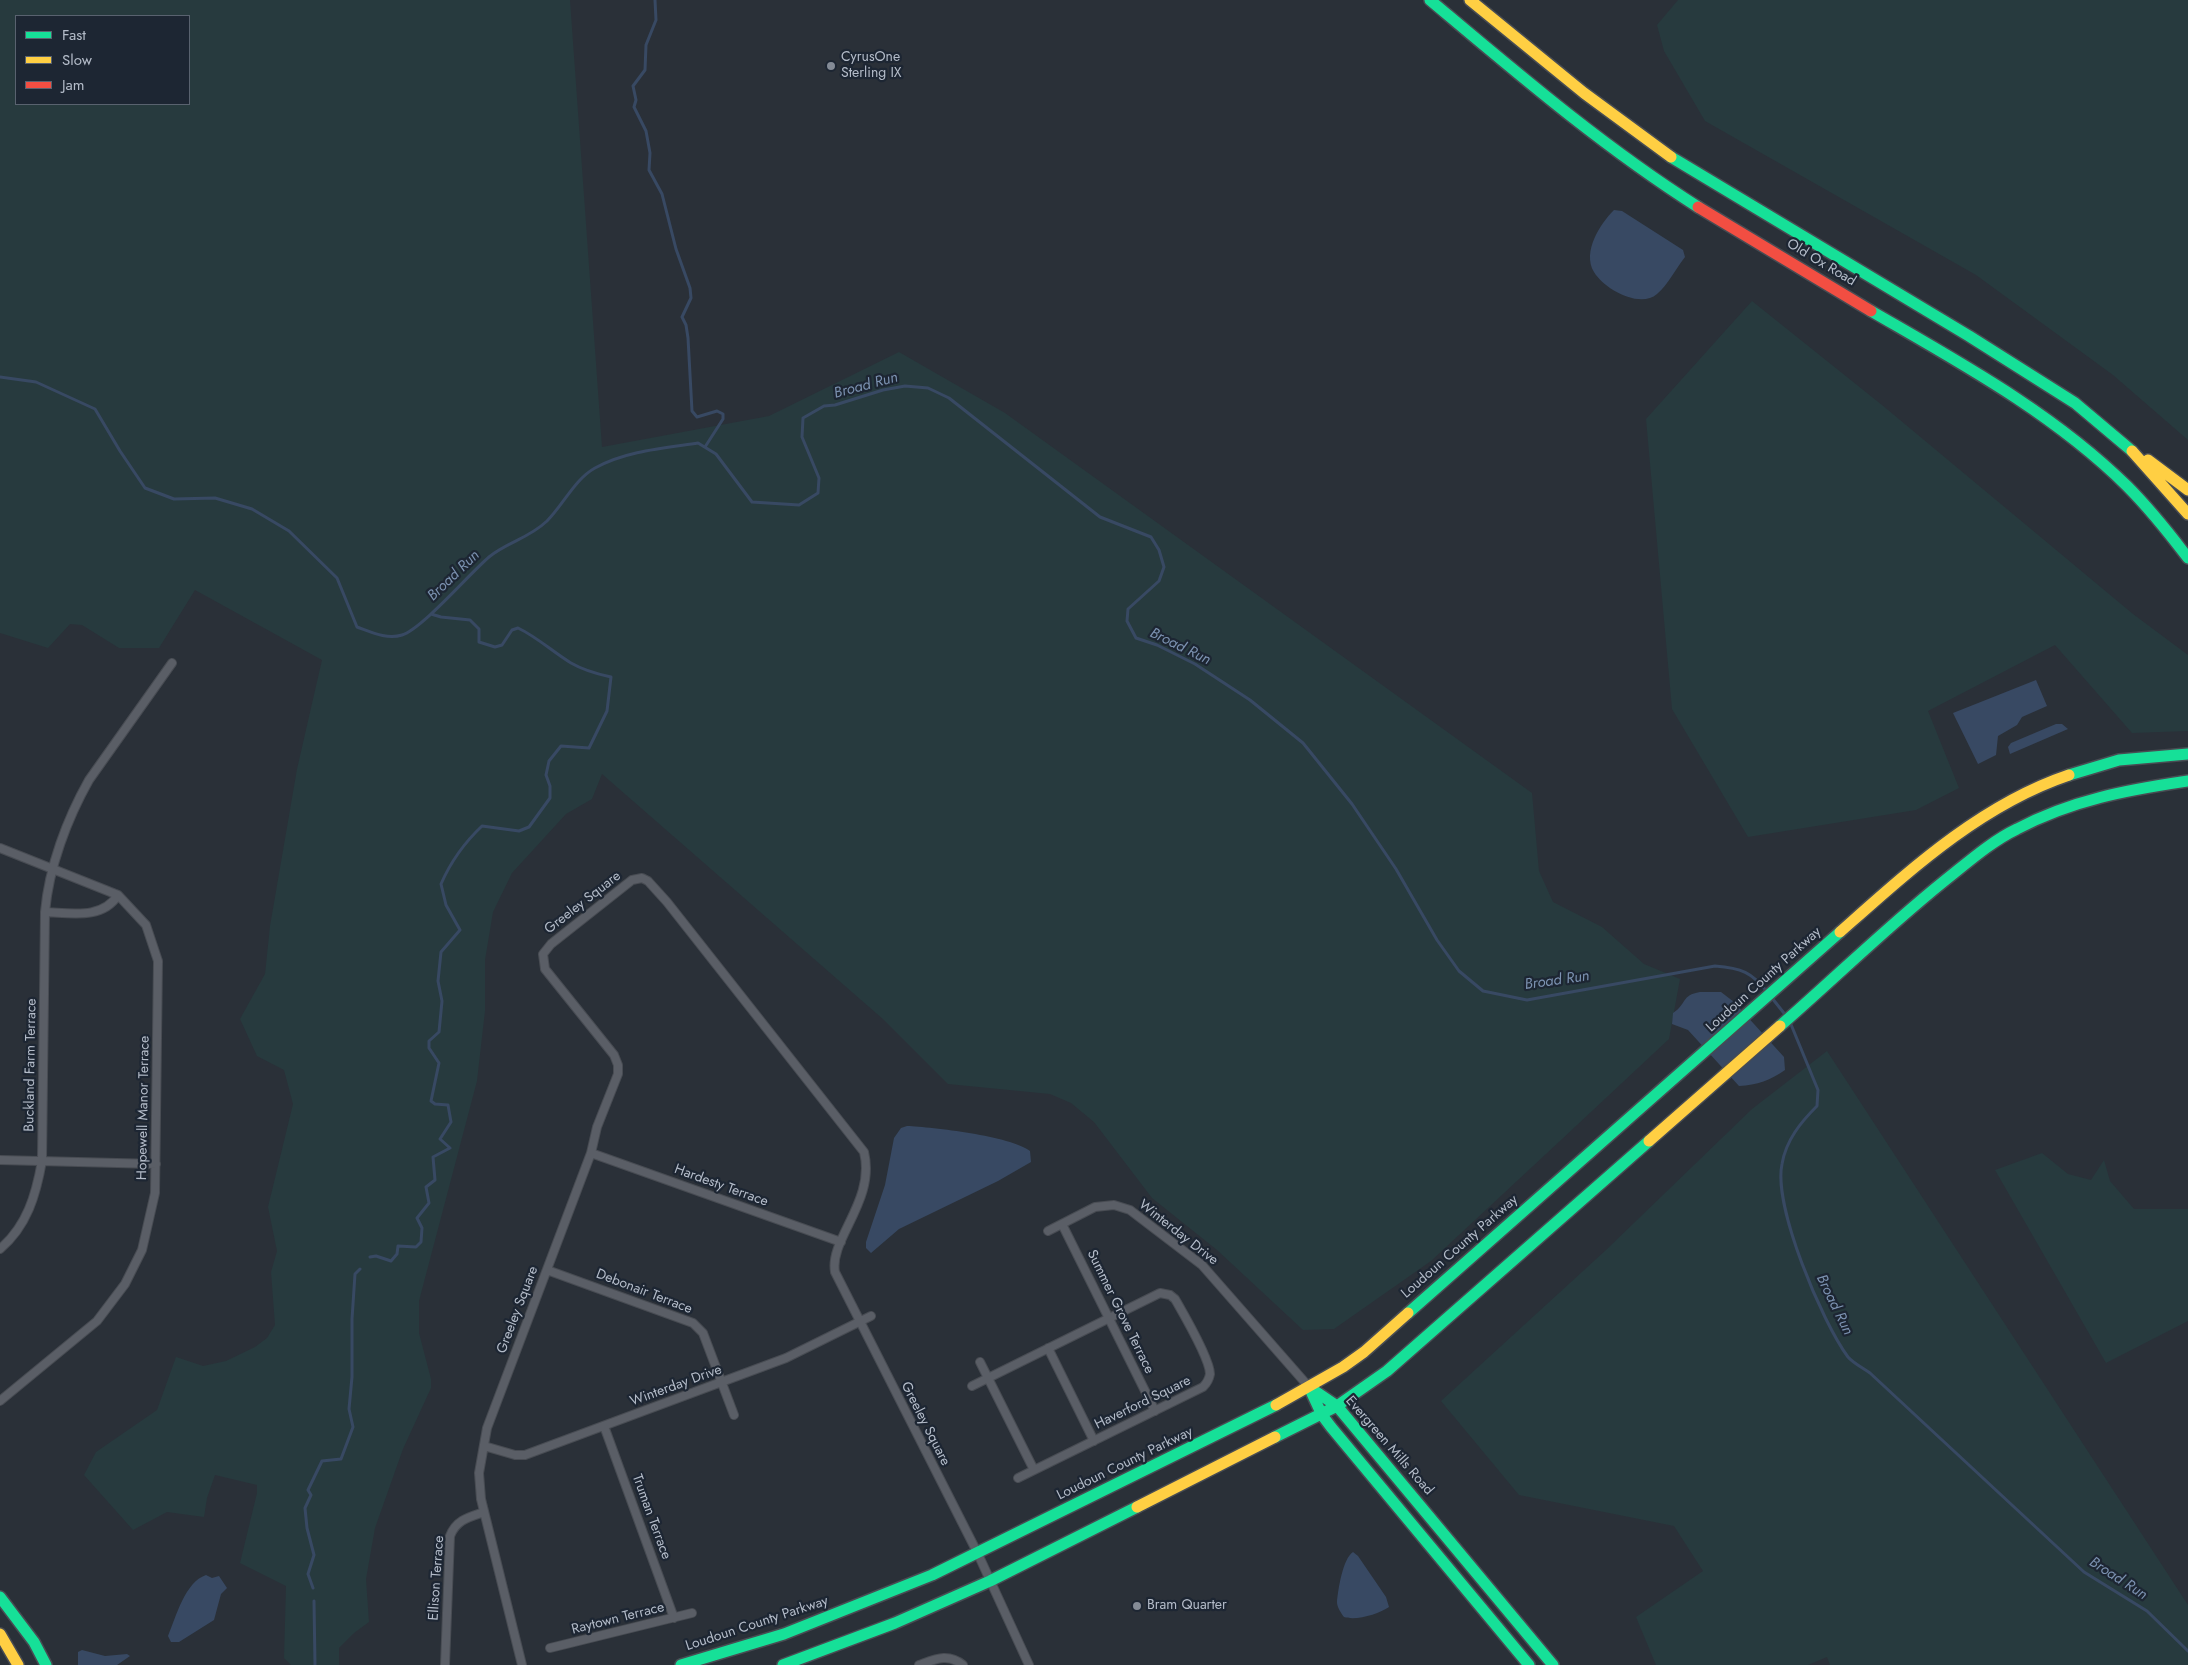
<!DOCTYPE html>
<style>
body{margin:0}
#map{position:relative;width:2188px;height:1665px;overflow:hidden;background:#2a3038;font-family:Jost,sans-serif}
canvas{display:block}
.legend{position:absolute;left:15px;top:15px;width:175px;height:90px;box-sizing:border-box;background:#1d2633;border:1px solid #59626f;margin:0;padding:6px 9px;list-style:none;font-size:15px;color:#b4bcc9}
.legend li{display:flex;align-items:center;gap:10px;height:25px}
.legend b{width:25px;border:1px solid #59626f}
</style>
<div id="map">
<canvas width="2188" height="1665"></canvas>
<ul class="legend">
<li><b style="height:6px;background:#16e098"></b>Fast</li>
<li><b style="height:6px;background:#ffcf43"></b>Slow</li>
<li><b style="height:6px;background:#f24e42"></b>Jam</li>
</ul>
</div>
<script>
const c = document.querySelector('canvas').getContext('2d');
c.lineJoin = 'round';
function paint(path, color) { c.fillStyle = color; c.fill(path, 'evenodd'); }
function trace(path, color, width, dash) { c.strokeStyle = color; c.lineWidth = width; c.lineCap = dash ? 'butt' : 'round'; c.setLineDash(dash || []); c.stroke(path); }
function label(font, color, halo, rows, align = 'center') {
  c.font = font + ' Jost,sans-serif'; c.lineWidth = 4.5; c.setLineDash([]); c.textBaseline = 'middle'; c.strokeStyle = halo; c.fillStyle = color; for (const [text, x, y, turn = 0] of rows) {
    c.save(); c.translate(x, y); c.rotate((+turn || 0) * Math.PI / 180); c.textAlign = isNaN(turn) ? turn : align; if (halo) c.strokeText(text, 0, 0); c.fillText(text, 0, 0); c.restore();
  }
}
const green = new Path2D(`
 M0,0H570L602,447L769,416L899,352L1005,413L1532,793L1539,871L1553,902L1602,927L1644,964L1680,979L1669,1039L1561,1140L1431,1261L1334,1329L1303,1330L1217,1250L1152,1198L1094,1122L1071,1103L1050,1094L948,1084L884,1020L602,774L592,799L566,814L512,873L493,912L485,960V1011L477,1081L419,1301V1333L431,1379V1388L403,1449L375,1528L366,1579L369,1622L354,1633L339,1648V1665H291L284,1658L286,1586L240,1563L257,1493V1485L215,1475L207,1498L204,1517L167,1512L133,1530L84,1475L96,1452L157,1410L176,1357L203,1366L226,1361L255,1347L267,1338L275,1325L271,1272L277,1251L268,1207L293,1104L284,1070L257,1056L240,1019L265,974L270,926L297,769L322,660L195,590L159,648H119L82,625L70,624L48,648L0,633ZM16,16H189V104H16Z
 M1678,0H2188V440L2113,375L1976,275L1705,121L1664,51L1657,25Z
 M1752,301L1882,405L2133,614L2188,655V731L2132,733L2055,645L1928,711L1959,788L1916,810L1748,837L1672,709L1646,419Z
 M1827,1051L2188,1605V1665H1830L1827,1657L1808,1665H1656L1636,1617L1703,1571L1674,1526L1519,1495L1441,1401L1606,1250L1752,1109Z
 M2042,1153L2068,1174L2091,1180L2104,1160L2110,1181L2134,1209H2188V1321L2106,1363L1995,1170Z`);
const water = new Path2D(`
 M1614,210L1622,211L1683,250L1685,257C1676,268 1668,285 1657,294C1640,309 1604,289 1594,272C1582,252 1600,224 1614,210Z
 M2036,680L2047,706L2022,717L2017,725L1998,736L1996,755L1978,764L1953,713Z
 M2056,724H2062L2068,729L2010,754L2008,747L2011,743Z
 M1700,992H1721L1734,1002L1784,1057L1785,1070C1771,1080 1757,1085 1739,1086L1688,1030L1672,1024L1673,1013C1687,1004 1681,995 1700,992Z
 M907,1126C932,1127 1011,1136 1030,1151L1031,1162L998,1181L899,1229L871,1253L866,1248V1242L885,1185L894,1138L901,1128Z
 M1353,1552L1358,1556L1386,1597L1389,1607C1379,1614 1356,1621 1344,1617C1341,1613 1337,1607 1337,1602C1338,1590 1343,1558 1353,1552Z
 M206,1575L212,1578L219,1576L227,1588L221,1594L214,1620L179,1642H171L168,1636C176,1617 185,1582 206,1575Z
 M82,1650L105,1656L127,1654L130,1656L117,1665H78V1652Z`);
const stream = new Path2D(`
 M655,0L656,20L646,45L645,70L633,86L636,100L634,107L646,131L650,153L649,170L662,194L676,249L690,288L691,298L682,317L686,325L688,338L692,411L697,417L717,411L723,414V419L705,447
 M0,377L36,382L95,409L120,451L145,488L174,499L215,498L252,509L289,531L337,578L357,627C371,632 387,640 402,635C422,629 469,574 489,557C507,542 528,539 547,521C563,505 575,479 595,468C625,451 664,448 698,443L716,454L752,502L799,505L818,493L819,478L802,437L803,418L824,406L835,405L883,390L905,386L928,388L949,398L1100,517L1151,537L1159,550L1164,567L1159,581L1128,609L1127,621L1136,638L1157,645L1195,664L1250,700L1303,743L1352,804L1396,869L1437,940L1459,971L1483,991L1527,1000L1715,966C1741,968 1752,972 1768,993
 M1772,998L1787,1017
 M1790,1022L1818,1090L1817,1106C1801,1122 1786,1140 1782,1164C1773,1206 1822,1322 1848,1357C1853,1363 1863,1368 1870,1373L2084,1572L2147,1611L2188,1651
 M370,1257L376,1256L391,1261L397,1254L398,1246L416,1247L421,1242L422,1228L417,1218L429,1203L426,1187L435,1180L433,1157L450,1148L440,1139L451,1122L448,1105L435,1104L431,1101L439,1063L429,1048V1041L439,1032L442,1001L438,981L441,952L460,930L446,905L441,884C451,861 464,843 482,826L519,831L529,827L550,798V786L546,775L549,761L561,746L589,748L607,711L611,677C597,674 583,670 571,663C553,652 537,637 518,628L512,630L502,645L495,647L479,642V629L470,620L441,617L431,614
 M313,1588L308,1574L314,1555L307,1528L305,1508L311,1495L308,1490L322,1461L341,1459L353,1427L349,1409L352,1377V1319L355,1274L360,1269
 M314,1601L315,1665`);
const street = new Path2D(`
 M0,848L118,895L146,925L158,961L155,1193L142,1250L125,1284L97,1321L0,1401
 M45,912C71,913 102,920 118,895
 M591,1153L841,1242
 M0,1160L156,1164
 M1062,1224L1155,1411
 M1048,1231L1095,1207L1114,1205L1130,1210L1202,1265L1309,1387
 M0,1249C27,1226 36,1195 42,1161L45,912C49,867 67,819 89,780L172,663
 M547,1270L693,1323L703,1333L734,1415
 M1048,1348L1094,1441
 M980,1362L1034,1470
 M972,1386L1160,1293L1170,1295L1175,1299C1183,1313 1210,1359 1210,1374C1209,1380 1207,1383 1203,1387L1018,1478
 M604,1426L674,1618
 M484,1446L515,1455H525L786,1358L871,1316
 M550,1648L692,1613
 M445,1665L450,1536C456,1520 469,1517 484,1512
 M522,1665L481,1499L479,1473L487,1428L591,1153L597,1127L618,1074V1065L614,1055L545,969L543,954L551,944L632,880L642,878L648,881L667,902L864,1152C876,1201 829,1239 835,1272L978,1554L1029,1665
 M919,1665C936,1659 948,1653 963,1665`);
const fast = new Path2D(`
 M1430,0C1517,73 1602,146 1698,207
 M1671,157L1969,336L2075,403L2132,451
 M1871,311C1959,362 2053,413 2127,486C2149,508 2169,533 2188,558
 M2069,775L2119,760L2188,754
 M1780,1026C1835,978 1886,928 1943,882C1966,864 1990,842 2017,829C2072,800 2127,790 2188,781
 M1408,1313L1840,932
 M1309,1387L1337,1406L1553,1665
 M1309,1387L1322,1415L1331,1427L1529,1665
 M1275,1437L1337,1406L1387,1371L1649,1141
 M0,1597L34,1642L46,1665
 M681,1665L784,1634L932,1575L1276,1405
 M783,1665L895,1623L990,1581L1137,1507`);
const slow = new Path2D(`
 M1470,0L1584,93L1671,157
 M2132,451L2188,514
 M2148,460L2188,490
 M1840,932C1909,871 1980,805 2069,775
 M1649,1141L1780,1026
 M1276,1405L1343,1367L1364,1352L1408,1313
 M1137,1507L1275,1437
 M0,1634L18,1665`);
const jam = new Path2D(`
 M1698,207L1871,311`);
const markers = [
 [831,66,5,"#848b96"],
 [1137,1606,5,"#848b96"]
];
const poiNames = [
 ["CyrusOne",841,58],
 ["Sterling IX",841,74],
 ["Bram Quarter",1147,1606]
];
const streetNames = [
 ["Old Ox Road",1821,263,31],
 ["Greeley Square",583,903,-38],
 ["Loudoun County Parkway",1764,980,-42],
 ["Buckland Farm Terrace",31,1065,-89],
 ["Hopewell Manor Terrace",144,1108,-89],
 ["Hardesty Terrace",721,1186,20],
 ["Winterday Drive",1178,1233,38],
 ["Loudoun County Parkway",1460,1247,-41],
 ["Debonair Terrace",644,1292,21],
 ["Greeley Square",518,1310,-69],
 ["Summer Grove Terrace",1120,1312,64],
 ["Winterday Drive",676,1386,-20],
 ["Haverford Square",1143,1403,-26],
 ["Greeley Square",925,1424,63],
 ["Evergreen Mills Road",1389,1446,49],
 ["Loudoun County Parkway",1125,1464,-26],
 ["Truman Terrace",651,1517,70],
 ["Ellison Terrace",437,1578,-86],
 ["Raytown Terrace",618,1619,-14],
 ["Loudoun County Parkway",757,1624,-18]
];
const waterNames = [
 ["Broad Run",866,386,-15],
 ["Broad Run",454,576,-44],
 ["Broad Run",1180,647,26],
 ["Broad Run",1557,981,-8],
 ["Broad Run",1834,1305,64],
 ["Broad Run",2118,1579,33]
];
paint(green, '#273a3e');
paint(water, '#384963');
trace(stream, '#384963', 3);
trace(street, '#484c53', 10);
trace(fast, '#484c53', 14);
trace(slow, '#484c53', 14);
trace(jam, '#484c53', 14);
trace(street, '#5a5e66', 8);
trace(fast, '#16e098', 11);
trace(slow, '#ffcf43', 11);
trace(jam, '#f24e42', 11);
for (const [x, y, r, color] of markers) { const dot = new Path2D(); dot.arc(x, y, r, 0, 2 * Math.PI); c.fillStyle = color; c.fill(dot); trace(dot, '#1d2633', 2); }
label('14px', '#b4bcc9', '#1d2633', poiNames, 'left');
label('14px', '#b4bcc9', '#1d2633', streetNames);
label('italic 15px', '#7c92b1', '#1d2633', waterNames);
</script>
